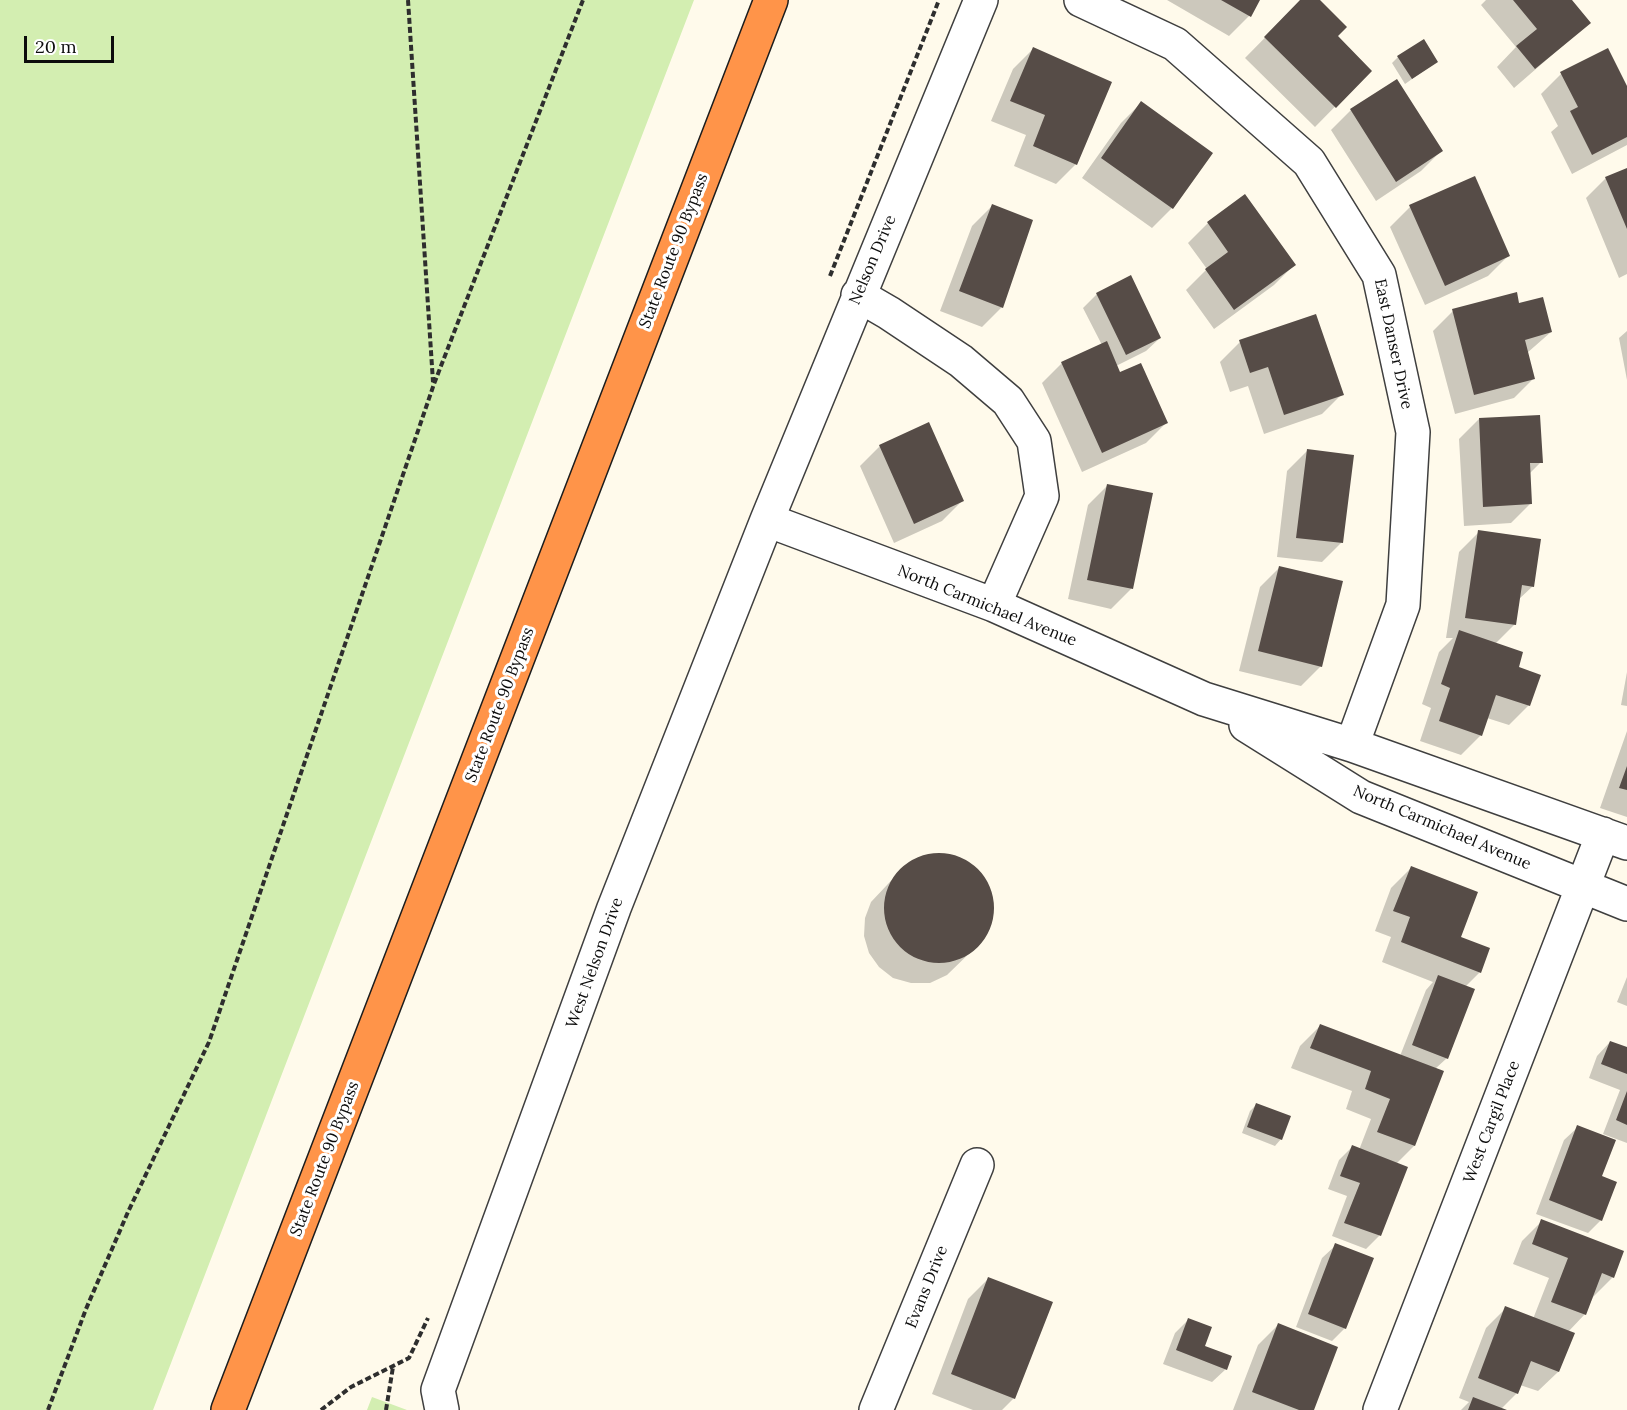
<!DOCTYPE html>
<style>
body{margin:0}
#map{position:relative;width:1627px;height:1410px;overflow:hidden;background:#fffaeb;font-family:Lora,serif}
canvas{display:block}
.scale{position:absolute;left:24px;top:36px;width:90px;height:27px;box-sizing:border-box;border:3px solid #0c0c0c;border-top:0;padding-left:8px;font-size:18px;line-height:21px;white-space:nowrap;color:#0c0c0c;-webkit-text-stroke:4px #fff;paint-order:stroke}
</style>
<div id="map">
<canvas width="1627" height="1410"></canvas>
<div class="scale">20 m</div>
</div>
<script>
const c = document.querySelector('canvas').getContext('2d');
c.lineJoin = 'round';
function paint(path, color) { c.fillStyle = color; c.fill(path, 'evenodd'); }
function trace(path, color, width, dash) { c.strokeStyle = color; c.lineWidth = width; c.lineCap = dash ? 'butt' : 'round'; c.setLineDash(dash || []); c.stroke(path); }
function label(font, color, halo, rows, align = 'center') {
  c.font = font + ' Lora,serif'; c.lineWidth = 6; c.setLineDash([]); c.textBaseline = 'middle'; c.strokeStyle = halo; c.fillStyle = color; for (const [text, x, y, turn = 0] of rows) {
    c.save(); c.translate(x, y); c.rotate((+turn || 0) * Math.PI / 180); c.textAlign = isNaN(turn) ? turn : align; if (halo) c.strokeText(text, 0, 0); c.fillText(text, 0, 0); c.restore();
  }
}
const green = new Path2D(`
 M0,0H694L153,1410H0Z
 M372,1397L407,1410H367Z`);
const shadow = new Path2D(`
 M1167,0H1258L1249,16L1229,36Z
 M1302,0H1318L1335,36L1370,71L1315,127L1245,58Z
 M1486,0H1570L1589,23L1514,88L1497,67L1516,47L1481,5Z
 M1033,49L1076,164L1056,184L1014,166L1026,135L991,121L1013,69Z
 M1398,57L1436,62L1405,84L1392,63Z
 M1561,74L1627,89V145L1572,174L1551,132L1558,126L1541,94Z
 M1141,103L1172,208L1152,228L1082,178L1121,123Z
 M1351,110L1441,151L1421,171L1376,201L1331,130Z
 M1627,169V274L1619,278L1586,198L1606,178Z
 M1474,178L1508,256L1488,276L1425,305L1390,227L1410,207Z
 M1245,196L1294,265L1274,285L1214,329L1186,290L1207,269L1188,243L1208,223Z
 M992,206L1002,307L982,327L940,311L972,226Z
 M1097,294L1160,338L1146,351L1116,366L1120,374L1166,423L1146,443L1082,472L1042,383L1062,363L1102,345L1083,308Z
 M1518,305L1551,332L1527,353L1534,378L1514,398L1455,414L1433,331L1453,311Z
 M1627,331V380L1619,338Z
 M1240,342L1342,394L1322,414L1264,434L1248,386L1230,392L1220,362Z
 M1479,419L1541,462L1529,474L1531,503L1511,523L1464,526L1459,439Z
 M880,446L962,501L942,521L894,543L860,466Z
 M1307,451L1342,542L1322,562L1277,557L1287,471Z
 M1108,485L1151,494L1131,589L1111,609L1068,599L1088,505Z
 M1479,532L1533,586L1518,600L1515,624L1495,644L1517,668L1529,705L1509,725L1487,718L1481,735L1461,755L1420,741L1431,708L1422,704L1439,652L1453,638H1446L1459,552Z
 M1280,567L1321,666L1301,686L1239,671L1260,587Z
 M1627,672V706L1621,705Z
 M1627,731V817L1600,808Z
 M934,854L952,855L967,862L981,873L989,888L993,907L990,925L981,942L947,975L930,983H911L893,978L879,967L869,953L864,936L865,918L871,902L903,868L917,858Z
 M1411,868L1480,972L1465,987L1447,1058L1435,1069L1414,1146L1396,1164L1406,1168L1379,1236L1366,1249L1332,1236L1347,1196L1328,1189L1339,1160L1352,1147L1359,1150L1371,1119L1346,1109L1352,1091L1291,1068L1300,1046L1320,1026L1400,1056L1426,990L1433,982L1382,962L1391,937L1375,931L1391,888Z
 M1627,977V1006L1617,1002Z
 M1610,1042L1627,1049V1143L1603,1134L1620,1090L1589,1078L1597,1056Z
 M1256,1105L1281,1139L1275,1146L1242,1133L1250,1111Z
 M1578,1127L1600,1177L1601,1220L1588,1233L1536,1214L1564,1140Z
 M1542,1221L1613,1277L1593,1297L1585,1314L1568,1332L1558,1372L1538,1391L1520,1385L1517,1393L1501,1409L1503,1410H1461L1469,1402L1459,1398L1486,1328L1506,1308L1533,1319L1549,1278L1513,1264L1522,1241Z
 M1336,1245L1345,1328L1332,1341L1296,1327L1322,1258Z
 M988,1279L1014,1398L1002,1410H973L932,1394L968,1299Z
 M1188,1320L1203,1346L1226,1369L1212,1382L1163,1364L1175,1333Z
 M1278,1325L1313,1410H1233L1258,1345Z`);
const building = new Path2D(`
 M1221,0H1260L1251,17Z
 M1300,0H1320L1347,27L1338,36L1372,71L1336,108L1264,37Z
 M1513,0H1572L1591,23L1535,69L1516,46L1537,29Z
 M1424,39L1438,62L1412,79L1397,56Z
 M1033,47L1112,82L1077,165L1033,146L1045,115L1010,101Z
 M1608,48L1627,86V137L1592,155L1570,111L1578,107L1560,72Z
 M1397,79L1443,151L1396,182L1350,109Z
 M1141,101L1213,153L1173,209L1101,158Z
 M1627,168V229L1605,177Z
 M1475,176L1510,256L1445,286L1409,205Z
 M1245,194L1296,265L1234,310L1205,269L1228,252L1207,222Z
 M992,204L1033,220L1003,308L959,291Z
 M1131,275L1161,338L1126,355L1096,293Z
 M1517,292L1519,303L1543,297L1552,332L1525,340L1535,379L1474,395L1452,309Z
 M1316,314L1344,395L1284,415L1268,367L1250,373L1239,340Z
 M1107,341L1120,372L1141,363L1168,423L1102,453L1061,362Z
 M1540,415L1543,463H1530L1532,504L1483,507L1479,418Z
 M929,422L964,501L914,524L879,445Z
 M1307,449L1354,455L1343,543L1296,538Z
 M1107,484L1153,493L1133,589L1087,580Z
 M1478,530L1541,539L1534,587L1522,585L1516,625L1465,618Z
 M1279,566L1343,581L1322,667L1258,651Z
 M1459,630L1523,652L1519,667L1541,675L1530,706L1496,695L1482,736L1439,721L1450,688L1441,684Z
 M1627,766V790L1619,788Z
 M884 908a55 55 0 1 1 110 0a55 55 0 1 1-110 0Z
 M1411,866L1478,892L1461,937L1490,948L1481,973L1401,942L1410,917L1393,911Z
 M1438,975L1475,989L1448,1059L1412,1045Z
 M1320,1024L1444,1071L1415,1146L1377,1132L1390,1099L1365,1089L1371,1071L1310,1048Z
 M1610,1041L1627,1047V1074L1601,1064Z
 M1627,1091V1125L1616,1120Z
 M1256,1103L1291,1116L1282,1140L1247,1127Z
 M1577,1125L1616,1140L1602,1176L1617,1182L1602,1221L1549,1200Z
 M1352,1145L1408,1167L1381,1236L1344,1223L1360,1183L1340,1176Z
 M1541,1219L1624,1251L1614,1278L1602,1273L1586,1315L1551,1302L1568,1258L1532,1244Z
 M1335,1243L1374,1258L1346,1329L1308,1314Z
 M988,1277L1053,1302L1015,1399L951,1374Z
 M1505,1306L1575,1333L1559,1372L1531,1361L1518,1394L1478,1378Z
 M1188,1318L1212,1327L1205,1346L1232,1356L1227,1370L1176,1350Z
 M1278,1323L1338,1347L1314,1410H1299L1252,1392Z
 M1473,1397L1507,1410H1468Z`);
const path = new Path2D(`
 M408,0L433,382
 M830,276L939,0
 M48,1410L86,1309L128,1212L209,1042L434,384L583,0
 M321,1410L351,1387L409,1358L428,1318
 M386,1410L393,1367`);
const street = new Path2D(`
 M1081,0L1175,44L1309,162L1379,275L1413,432L1403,605L1352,745
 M858,295L889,313L961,361L1008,401L1034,441L1042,496L994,605
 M767,520L994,605L1204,699L1352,745L1627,843
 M1246,725L1361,797L1627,904
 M442,1410L438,1390L614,908L767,520L981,0
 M876,1410L977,1165
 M1380,1410L1603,834`);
const highway = new Path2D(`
 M228,1410L771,0`);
const streetNames = [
 ["State Route 90 Bypass",674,251,-69],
 ["Nelson Drive",873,260,-67],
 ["East Danser Drive",1393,344,78],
 ["North Carmichael Avenue",987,606,22],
 ["State Route 90 Bypass",500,705,-69],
 ["North Carmichael Avenue",1442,828,23],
 ["West Nelson Drive",595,963,-70],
 ["West Cargil Place",1492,1122,-69],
 ["State Route 90 Bypass",325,1159,-69],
 ["Evans Drive",927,1287,-68]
];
paint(green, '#d3eeb1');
paint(shadow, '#0003');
paint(building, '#564c47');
trace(street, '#3f3f3f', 36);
trace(highway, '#1d1d1d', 36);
trace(path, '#2e2e2e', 4, [6, 3]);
trace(street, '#fff', 33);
trace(highway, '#ff9449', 33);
label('16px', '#0c0c0c', '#fff', streetNames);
</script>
